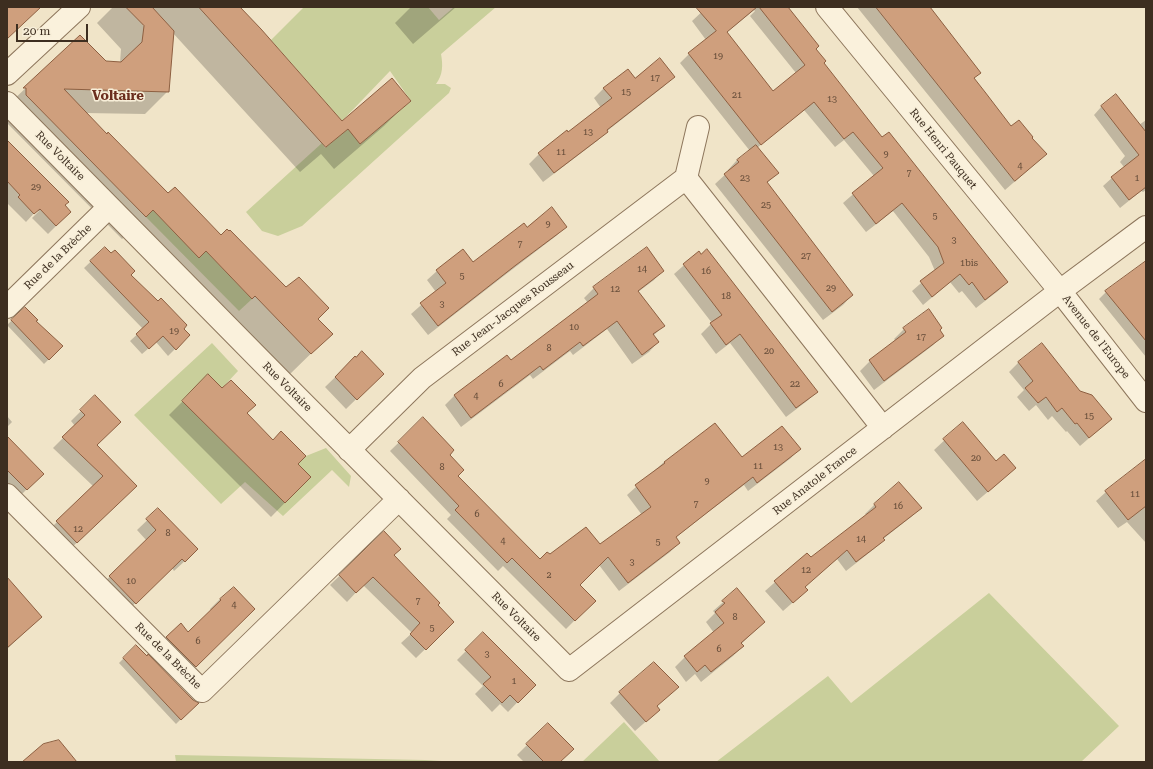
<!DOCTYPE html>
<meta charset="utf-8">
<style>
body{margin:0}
#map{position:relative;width:1153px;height:769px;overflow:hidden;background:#f0e4c8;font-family:"Roboto Serif",serif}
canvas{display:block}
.frame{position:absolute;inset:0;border:8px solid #3d2e20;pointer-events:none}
.scale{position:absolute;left:16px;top:24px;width:72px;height:18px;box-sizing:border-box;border:2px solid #3d2e20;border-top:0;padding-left:5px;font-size:12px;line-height:14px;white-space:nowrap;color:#3d2e20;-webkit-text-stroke:3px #f7eed8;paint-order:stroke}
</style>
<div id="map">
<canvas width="1153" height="769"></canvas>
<div class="frame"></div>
<div class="scale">20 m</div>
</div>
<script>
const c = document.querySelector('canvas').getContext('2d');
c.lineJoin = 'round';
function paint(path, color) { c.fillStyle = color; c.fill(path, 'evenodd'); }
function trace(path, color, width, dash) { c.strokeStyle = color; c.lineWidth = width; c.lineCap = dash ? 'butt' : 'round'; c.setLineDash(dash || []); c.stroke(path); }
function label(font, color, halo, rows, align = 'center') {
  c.font = font + ' "Roboto Serif",serif'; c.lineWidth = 3; c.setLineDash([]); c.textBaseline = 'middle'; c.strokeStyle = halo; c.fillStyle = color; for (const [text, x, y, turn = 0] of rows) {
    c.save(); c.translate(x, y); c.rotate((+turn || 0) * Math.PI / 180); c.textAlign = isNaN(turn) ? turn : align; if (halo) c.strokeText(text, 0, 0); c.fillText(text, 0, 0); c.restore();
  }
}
const green = new Path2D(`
 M304,7H428L439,20L454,7H496L441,54C443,65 443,75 436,84H445L451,88L449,93L302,226L278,236L262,231L246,212L322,143L325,148L349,128L360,144L411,101L390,71L342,121L271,40Z
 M153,210L199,257L206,251L252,299L239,311L146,217Z
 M212,343L238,371L222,388L208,375L182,401L285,503L311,477L298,464L306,456L326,448L351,476L349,487L332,470L283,516L245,482L221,504L134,415Z
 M989,593L1119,726L1081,762H716L828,676L851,703Z
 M624,722L660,762H582Z
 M175,755L425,760L459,762H176Z`);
const shadow = new Path2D(`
 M113,7H239L342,123L409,101L384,126L334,169L321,154L300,172L172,32L168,91L145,114L85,113L168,195L221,236L317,320L331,334L288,376L129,233L122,239L7,123V106L80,36L105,62L120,63L121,49L97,23Z
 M411,7H456L413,44L395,23Z
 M707,7H786L815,49L823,63L882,139L1007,282L998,291L976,308L962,291L959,293L950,282L923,305L912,291L935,271L929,257L893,211L866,232L843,203L874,176L844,140L835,147L804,110L757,148L777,173L767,183L852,295L843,305L823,320L715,184L729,171L728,170L737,160L750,151L680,63L689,54L706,40L692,21ZM754,10L755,11L750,16L796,73L773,92L726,33Z
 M857,7H929L980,73L973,79L1011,127L1031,138L1036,163L1005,190Z
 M673,77L663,87L607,131L597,141L543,182L529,164L539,154L601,108L594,98L604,88L634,79Z
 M1102,106L1139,125L1146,120V190L1143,192L1141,191L1120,208L1103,186L1124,167L1120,162L1125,156L1094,115Z
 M7,141L70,212L48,234L32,218L39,211L37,210L26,222L7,203Z
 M566,226L556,236L505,275L428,335L411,314L436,292L427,280L437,271L473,263L527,228Z
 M105,248L189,335L168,356L156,342L142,354L130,341L143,329L84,268Z
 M699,252L816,392L807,401L786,417L730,343L716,354L701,334L712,323L674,274Z
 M1146,262V357L1099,299L1106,292Z
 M663,270L654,280L638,292L663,326L653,336L658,342L649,352L632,364L607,329L573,355L570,351L533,379L530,375L461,427L445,405L454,396L507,356L511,362L588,303L584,298L594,288Z
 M25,308L35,321L62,346L44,364L7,325Z
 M928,310L942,336L932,346L874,390L860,371L870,361L896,341L894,339L904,329Z
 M1042,345L1079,392L1111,419L1080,446L1067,431L1066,432L1052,416L1048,420L1036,405L1029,411L1017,397L1024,390L1009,372L1018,363Z
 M355,358L382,374L346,409L325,387Z
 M208,376L310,477L271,517L169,415Z
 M95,397L96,446L126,496L67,552L47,532L93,486L53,448L75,426L71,421Z
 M7,416L12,422L7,427Z
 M423,419L449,455L457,476L540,560L549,556L599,546L642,515L627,495L664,462L742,458L799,449L791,458L748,491L744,485L703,516L675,538L679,543L670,552L619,591L599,565L578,585L594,601L566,629L503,566L498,571L447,519L451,515L390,451Z
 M962,424L996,462L1004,478L977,501L934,450Z
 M7,437L42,474L17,499L7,489Z
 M1139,466L1146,474V543L1127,522L1118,528L1096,501L1106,492Z
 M899,483L920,508L911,517L883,539L884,540L874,549L846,571L837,559L804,587L807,590L783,611L765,591L807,554L811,558L867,516L865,514L874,505Z
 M158,510L187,559L174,571L172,568L125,613L100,586L147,541L137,530Z
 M384,533L393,555L436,605L453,622L416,658L401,643L412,633L363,585L347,602L330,585Z
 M7,587L41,617L7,649Z
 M234,589L254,609L185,676L157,648L180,625L188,633L211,611L210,609L220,599Z
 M737,590L764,622L741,644L743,646L733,656L701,682L695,674L686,682L675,667L685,657L714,633L706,622L715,613L713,611Z
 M483,634L534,685L508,712L500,704L492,712L475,694L483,686L457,660Z
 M136,646L193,701L197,703L176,724L119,663Z
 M678,687L656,707L659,710L635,731L610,703L620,693Z
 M548,724L559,762H524L517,755Z`);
const building = new Path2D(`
 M7,7H41L7,39Z
 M126,7H152L174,31L169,92L64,89L107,134L108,132L168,193L175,187L221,235L227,229L229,231L230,230L286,287L299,277L329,308L318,319L333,334L311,354L255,296L252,299L206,251L199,258L153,210L146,217L26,95V88H23L80,35L106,61L121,62L142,42L144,26Z
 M199,7H240L261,29L342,121L392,78L411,101L360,144L348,129L326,147Z
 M696,7H757L727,32L773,91L805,65L759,7H788L819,46L816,49L826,61L824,63L882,137L889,132L1008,282L985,300L972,282L969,285L960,274L932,297L920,281L944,263L938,247L902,203L876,224L852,193L883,168L853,132L844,139L814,102L761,145L688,53L716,31Z
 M876,7H930L981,73L974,78L985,92L1011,126L1019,120L1033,137L1032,138L1047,154L1015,181Z
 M660,58L675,77L607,130L608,132L554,173L538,153L567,130L568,132L612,98L603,88L628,69L635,78Z
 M1116,94L1146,132V187L1129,200L1111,177L1139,155L1101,106Z
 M7,140L69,202L65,205L71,212L56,226L40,209L34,214L18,197L20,195L7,181Z
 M756,145L779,173L767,182L853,295L832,312L724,174L739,162L737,160Z
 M552,207L567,227L516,265L438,326L420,303L446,283L436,270L463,249L473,262L524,223L527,227Z
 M105,247L111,253L115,250L135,271L131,275L158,301L161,298L187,325L184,329L190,335L176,350L163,336L149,349L136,334L149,322L90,261Z
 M647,247L664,271L638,291L665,326L653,334L659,342L642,355L617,321L583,346L580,342L543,370L540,366L471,418L454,395L507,355L511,360L598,294L593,287Z
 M707,249L818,392L796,408L740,334L726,345L710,323L722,315L683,264L699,251L701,254Z
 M1146,261V341L1105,291Z
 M25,307L38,320L36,321L63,346L49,360L11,320Z
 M929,309L942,328L940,330L944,336L884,381L869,360L906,332L903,328Z
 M1042,343L1080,391L1092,395L1112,419L1089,438L1077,423L1075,424L1062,408L1057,412L1046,397L1038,403L1025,388L1033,381L1018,362Z
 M362,351L384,374L357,400L335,377L355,356L356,357Z
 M208,374L222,388L231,380L256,405L247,413L273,440L281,431L306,456L298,464L311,477L285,503L182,401Z
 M95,395L121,422L97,445L137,486L77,543L56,521L103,476L62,437L85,415L80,410Z
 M423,417L454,450L450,455L464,470L458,476L540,559L547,552L550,554L586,527L600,544L651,507L635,485L665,463L664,462L715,423L742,457L782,426L801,449L757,483L753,477L713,508L676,537L680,543L628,583L608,557L580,585L596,601L575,621L512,558L507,563L455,510L459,506L398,442Z
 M963,422L996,461L1004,454L1016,468L988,492L943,439Z
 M7,436L44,474L27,490L7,470Z
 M1146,459V506L1128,520L1105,491Z
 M899,482L922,508L883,538L885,540L856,562L847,550L805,587L808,590L793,603L774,581L807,553L811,557L876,507L874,504Z
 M158,508L198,549L185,562L182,559L136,604L109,576L156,530L146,519Z
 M384,531L401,549L394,555L440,603L438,605L454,622L426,650L410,634L420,623L373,577L356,593L339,575Z
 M7,577L42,617L7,648Z
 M234,587L255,609L196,667L166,637L181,623L188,632L221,600L220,599Z
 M737,588L765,622L741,643L744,646L711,672L705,665L697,672L684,656L724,623L715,612L725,603L722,601Z
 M483,632L536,685L518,703L510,695L502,703L483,684L491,677L465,650Z
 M136,645L147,656L148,654L193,700L199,703L181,720L123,658Z
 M654,662L679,687L657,706L660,710L646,722L619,692Z
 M548,723L574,749L560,762H544L526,744Z
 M59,740L77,762H22L43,744Z`);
const minor = new Path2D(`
 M827,7L1060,291L1146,401
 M7,74L79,7
 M7,103L282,382L569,670L1060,291L1146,227
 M686,178L698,127
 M7,307L109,207
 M349,450L422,378L686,178L883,428
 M7,495L202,691L399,499`);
const numberNames = [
 ["19",718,56],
 ["17",655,78],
 ["15",626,92],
 ["21",737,95],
 ["13",832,99],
 ["13",588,132],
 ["11",561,152],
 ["9",886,154],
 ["4",1020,166],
 ["7",909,173],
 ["23",745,178],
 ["1",1137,178],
 ["29",36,187],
 ["25",766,205],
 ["5",935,216],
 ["9",548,224],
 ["3",954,240],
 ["7",520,244],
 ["27",806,256],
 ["1bis",969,263],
 ["14",642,269],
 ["16",706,271],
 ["5",462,276],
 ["29",831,288],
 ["12",615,289],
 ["18",726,296],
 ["3",442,304],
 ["10",574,327],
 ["19",174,331],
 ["17",921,337],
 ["8",549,348],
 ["20",769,351],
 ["6",501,384],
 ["22",795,384],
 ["4",476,396],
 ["15",1089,416],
 ["13",778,447],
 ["20",976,458],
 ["11",758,466],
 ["8",442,467],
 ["9",707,481],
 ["11",1135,494],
 ["7",696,504],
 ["16",898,506],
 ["6",477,514],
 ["12",78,529],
 ["8",168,533],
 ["14",861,539],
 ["4",503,541],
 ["5",658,542],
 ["3",632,562],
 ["12",806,570],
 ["2",549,575],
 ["10",131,581],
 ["7",418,601],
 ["4",234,605],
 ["8",735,617],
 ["5",432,628],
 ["6",198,641],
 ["6",719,649],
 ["3",487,654],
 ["1",514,681]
];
const streetNames = [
 ["Rue Henri Pauquet",943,149,51],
 ["Rue Voltaire",60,156,45],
 ["Rue de la Brèche",58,257,-44],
 ["Rue Jean-Jacques Rousseau",513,309,-37],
 ["Avenue de l'Europe",1096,337,52],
 ["Rue Voltaire",287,387,45],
 ["Rue Anatole France",815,481,-38],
 ["Rue Voltaire",516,617,45],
 ["Rue de la Brèche",168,656,45]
];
const quarterNames = [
 ["Voltaire",118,96]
];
paint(green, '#c9cf9b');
paint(shadow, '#0003');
paint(building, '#cf9f7d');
trace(building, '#8d5f41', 1);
trace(minor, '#8d765c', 24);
trace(minor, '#faf1dc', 22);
label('9px', '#624a37', null, numberNames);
label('11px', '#3d2e20', '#f7eed8', streetNames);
label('bold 13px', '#6b2e1e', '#f7eed8', quarterNames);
</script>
